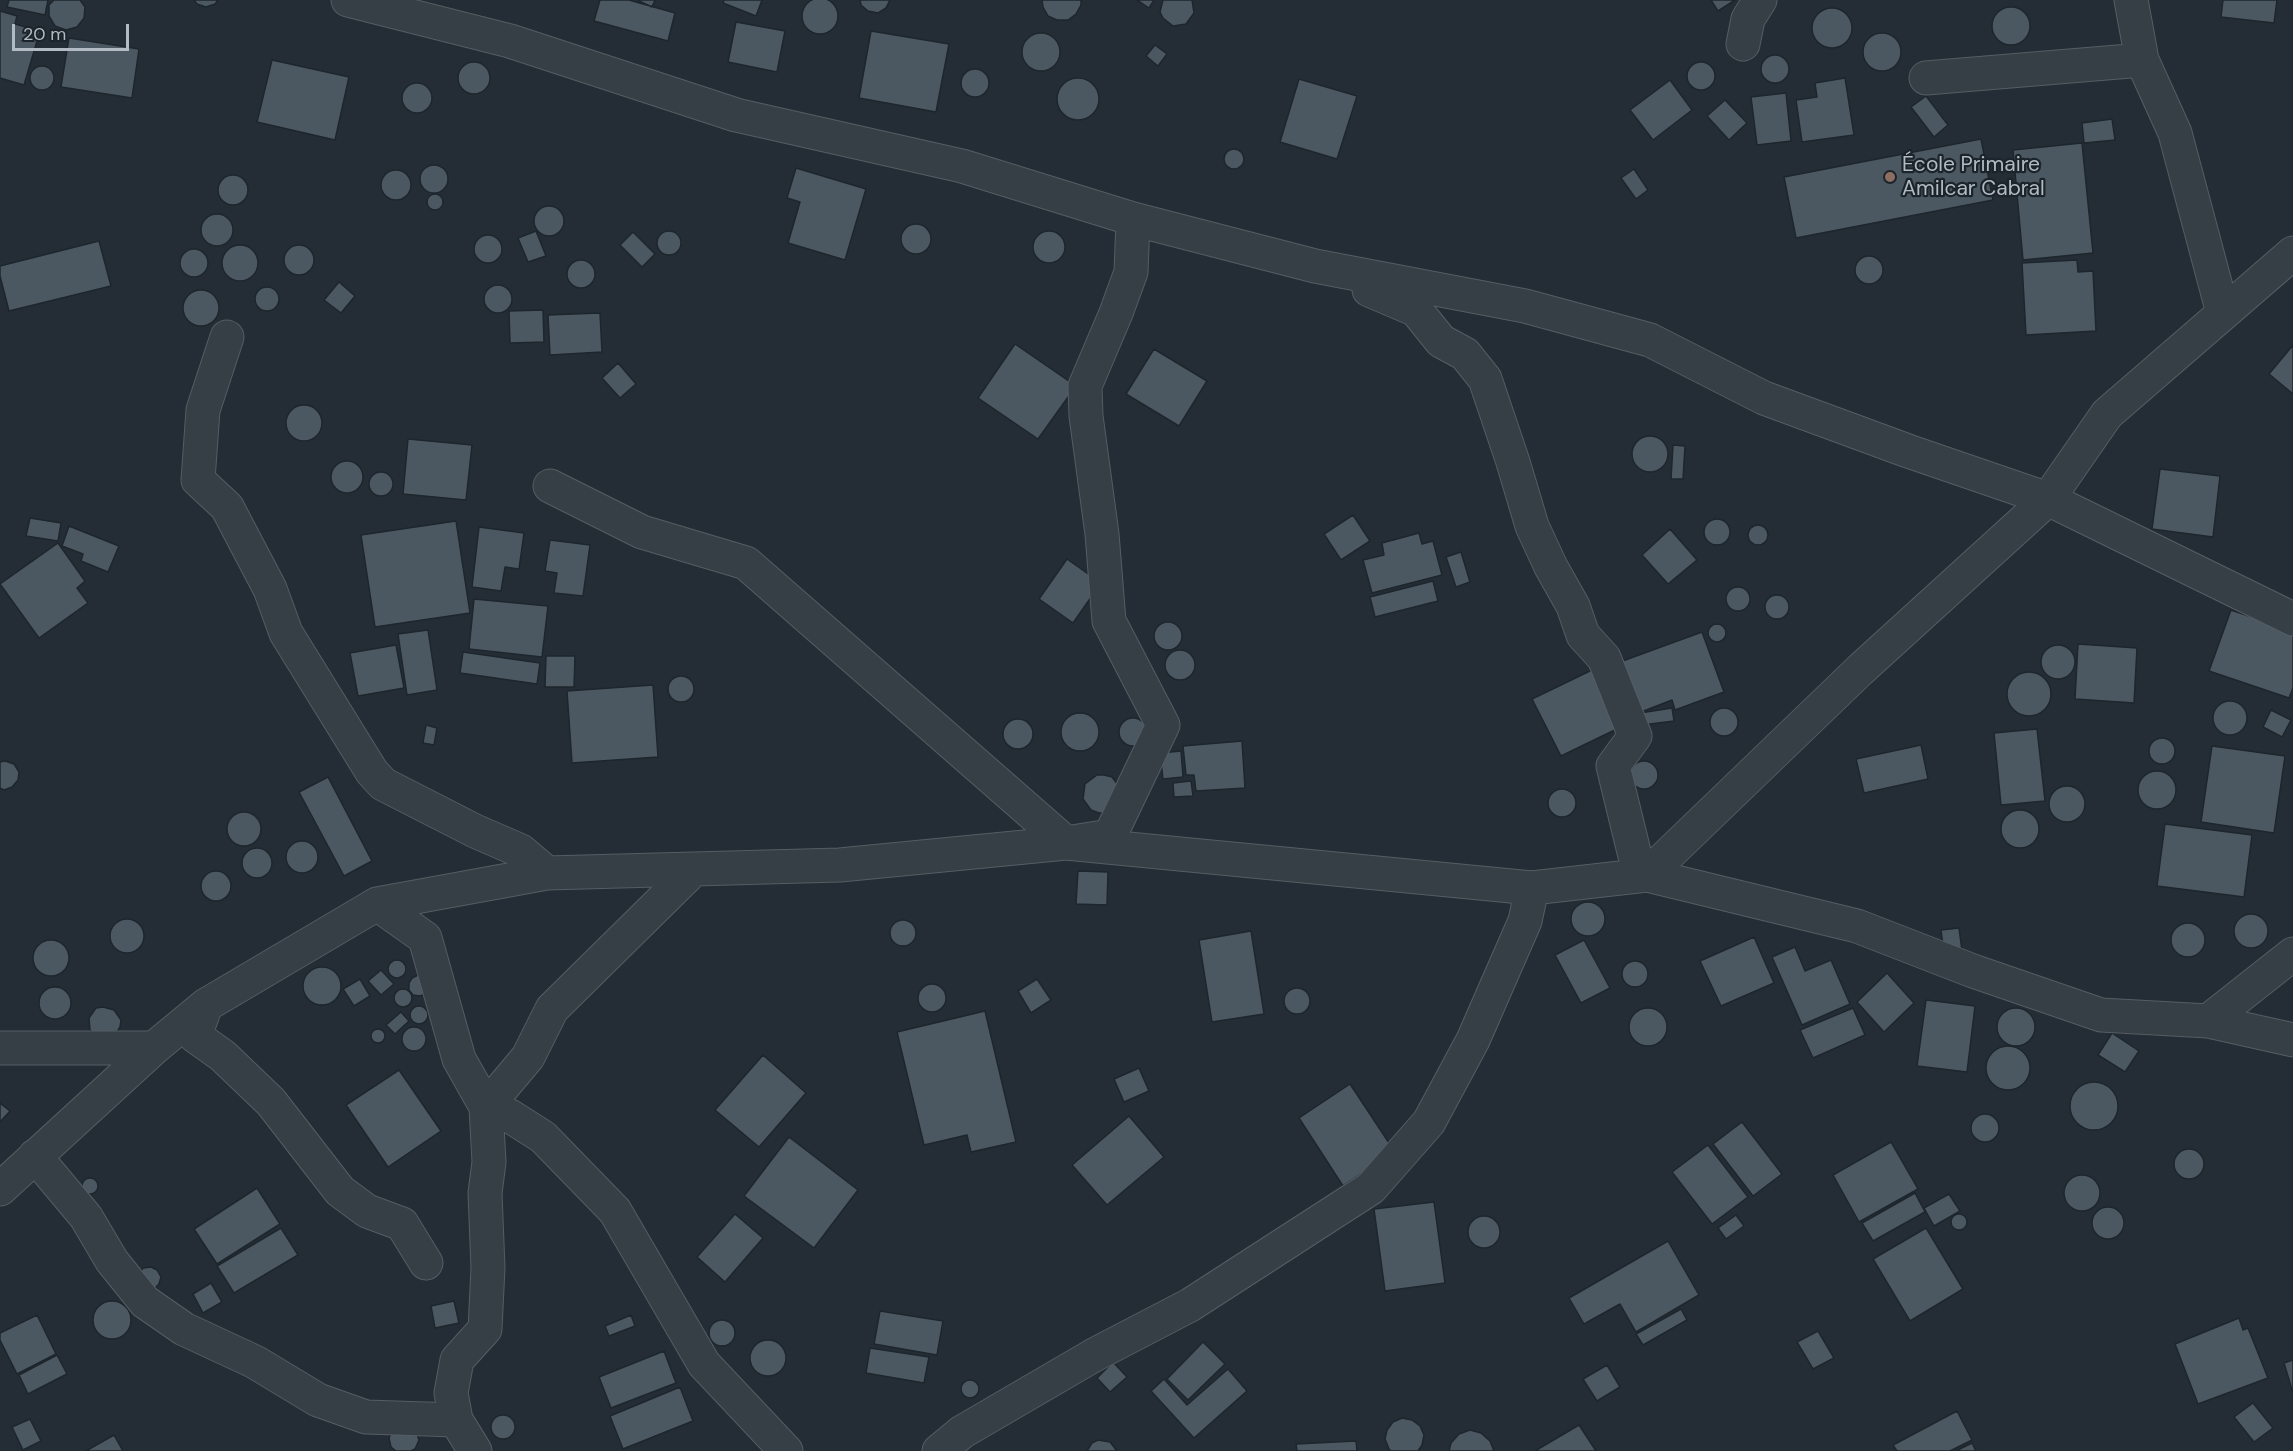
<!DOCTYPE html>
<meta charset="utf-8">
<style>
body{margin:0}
#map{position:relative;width:2293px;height:1451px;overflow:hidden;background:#242d35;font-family:"DM Sans",sans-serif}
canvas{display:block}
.scale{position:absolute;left:12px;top:24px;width:117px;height:27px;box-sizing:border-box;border:3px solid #b2bac3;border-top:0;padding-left:8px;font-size:18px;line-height:21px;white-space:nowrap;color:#b2bac3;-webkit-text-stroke:4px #1c242b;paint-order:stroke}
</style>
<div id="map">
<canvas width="2293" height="1451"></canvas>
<div class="scale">20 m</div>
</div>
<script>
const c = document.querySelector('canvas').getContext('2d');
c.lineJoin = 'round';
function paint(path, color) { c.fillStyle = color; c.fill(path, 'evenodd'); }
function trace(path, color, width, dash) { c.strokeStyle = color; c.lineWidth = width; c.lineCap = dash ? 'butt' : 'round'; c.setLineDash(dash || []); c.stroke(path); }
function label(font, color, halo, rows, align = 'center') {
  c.font = font + ' "DM Sans",sans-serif'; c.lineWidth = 4.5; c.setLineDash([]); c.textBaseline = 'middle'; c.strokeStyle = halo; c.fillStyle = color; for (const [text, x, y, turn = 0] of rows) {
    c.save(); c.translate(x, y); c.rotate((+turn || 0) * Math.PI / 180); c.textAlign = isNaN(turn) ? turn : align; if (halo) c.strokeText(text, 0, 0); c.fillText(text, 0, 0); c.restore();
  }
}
const building = new Path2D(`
 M802 16a18 18 0 1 1 36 0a18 18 0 1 1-36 0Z
 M9,0H48L45,15L7,7Z
 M54,0H80L85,7L84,18L77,27L66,30L55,26L49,16V5Z
 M194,0H218L215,4L206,7L197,4Z
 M600,0H629L675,13L668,41L594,21Z
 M637,0H655L652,7Z
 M724,0H762L756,16L723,3Z
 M860,0H890L886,8L878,13L868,11L861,5Z
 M1042,0H1081V5L1076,14L1068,20H1057L1048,16L1043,7Z
 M1137,0H1154L1149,8Z
 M1163,0H1192L1194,13L1186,24L1173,26L1163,18L1160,12Z
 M1711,0H1735L1718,11Z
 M2223,0H2277L2274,23L2221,17Z
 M1992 26a19 19 0 1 1 38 0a19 19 0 1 1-38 0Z
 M1812 28a20 20 0 1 1 40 0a20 20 0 1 1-40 0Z
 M0,11L17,16L15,24L40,31L24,85L0,78Z
 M736,22L785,31L777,72L728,62Z
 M871,31L949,44L936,112L859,98Z
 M1863 52a19 19 0 1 1 38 0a19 19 0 1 1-38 0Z
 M1022 52a19 19 0 1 1 38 0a19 19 0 1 1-38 0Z
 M69,38L139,49L132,98L61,87Z
 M1155,45L1167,54L1158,66L1146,56Z
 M1761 69a14 14 0 1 1 28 0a14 14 0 1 1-28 0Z
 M272,60L349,77L335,140L257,122Z
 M1687 76a14 14 0 1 1 28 0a14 14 0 1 1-28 0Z
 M458 78a16 16 0 1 1 32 0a16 16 0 1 1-32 0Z
 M30 78a12 12 0 1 1 24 0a12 12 0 1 1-24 0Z
 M961 83a14 14 0 1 1 28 0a14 14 0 1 1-28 0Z
 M1057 99a21 21 0 1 1 42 0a21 21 0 1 1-42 0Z
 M1845,78L1854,135L1802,142L1796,100L1817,97L1815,83Z
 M1299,79L1357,96L1337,159L1280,142Z
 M1670,80L1692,110L1653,140L1630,110Z
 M402 98a15 15 0 1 1 30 0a15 15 0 1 1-30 0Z
 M1786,93L1791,141L1757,145L1751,97Z
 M1926,96L1948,125L1934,137L1911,107Z
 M1725,100L1747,123L1729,140L1707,116Z
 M2112,119L2115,140L2084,143L2082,123Z
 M1981,139L1993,200L1796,238L1784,177Z
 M2082,143L2093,253L2023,260L2013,150Z
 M1224 159a10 10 0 1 1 20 0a10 10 0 1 1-20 0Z
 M420 179a14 14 0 1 1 28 0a14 14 0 1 1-28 0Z
 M796,168L866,189L845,260L788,243L800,202L787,198Z
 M1634,169L1648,190L1636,199L1621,178Z
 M381 185a15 15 0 1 1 30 0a15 15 0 1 1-30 0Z
 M218 190a15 15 0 1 1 30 0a15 15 0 1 1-30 0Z
 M427 202a8 8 0 1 1 16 0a8 8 0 1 1-16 0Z
 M534 221a15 15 0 1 1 30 0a15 15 0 1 1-30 0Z
 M201 230a16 16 0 1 1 32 0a16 16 0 1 1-32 0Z
 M901 239a15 15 0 1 1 30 0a15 15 0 1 1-30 0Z
 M536,231L546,256L528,262L518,238Z
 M657 243a12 12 0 1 1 24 0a12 12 0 1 1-24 0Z
 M1033 247a16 16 0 1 1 32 0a16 16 0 1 1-32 0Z
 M633,232L655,254L642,267L620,245Z
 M474 249a14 14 0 1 1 28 0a14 14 0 1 1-28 0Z
 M99,241L111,286L9,311L0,276V266Z
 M222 263a18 18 0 1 1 36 0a18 18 0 1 1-36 0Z
 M284 260a15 15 0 1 1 30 0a15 15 0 1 1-30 0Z
 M180 263a14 14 0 1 1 28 0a14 14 0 1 1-28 0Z
 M1855 270a14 14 0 1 1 28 0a14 14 0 1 1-28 0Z
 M2077,260L2078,272L2093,271L2096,331L2026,335L2022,263Z
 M567 274a14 14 0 1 1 28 0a14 14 0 1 1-28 0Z
 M339,282L355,296L341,313L324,300Z
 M484 299a14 14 0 1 1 28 0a14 14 0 1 1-28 0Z
 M255 299a12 12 0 1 1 24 0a12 12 0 1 1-24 0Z
 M183 308a18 18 0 1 1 36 0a18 18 0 1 1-36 0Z
 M543,310L544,342L510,343L509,311Z
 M600,313L602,352L550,355L548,315Z
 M1015,344L1076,386L1038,439L978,398Z
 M2293,345V394L2269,374Z
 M1154,349L1207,381L1179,426L1126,394Z
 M618,363L636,384L620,398L602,378Z
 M286 423a18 18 0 1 1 36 0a18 18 0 1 1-36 0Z
 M1632 454a18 18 0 1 1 36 0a18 18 0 1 1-36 0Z
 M408,439L472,445L466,500L403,494Z
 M1673,445L1685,446L1683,479H1671Z
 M331 477a16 16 0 1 1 32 0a16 16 0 1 1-32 0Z
 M2160,469L2220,476L2213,537L2152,529Z
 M369 484a12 12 0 1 1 24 0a12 12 0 1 1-24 0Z
 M1353,515L1370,541L1341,560L1324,534Z
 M30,518L61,523L58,541L26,536Z
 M1704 532a13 13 0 1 1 26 0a13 13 0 1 1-26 0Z
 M456,521L470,613L375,627L361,535Z
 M1748 535a10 10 0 1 1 20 0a10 10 0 1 1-20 0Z
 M69,526L119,546L108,572L81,561L83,554L62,546Z
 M479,527L524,533L519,569L505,567L501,591L472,587Z
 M1670,529L1697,560L1668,584L1642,555Z
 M1419,533L1422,544L1433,541L1442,575L1372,593L1363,560L1384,555L1382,543Z
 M550,540L590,545L583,596L554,593L557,573L545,571Z
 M58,543L85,581L77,588L88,603L39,638L0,584Z
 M1461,552L1470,582L1456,587L1446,557Z
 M1067,559L1101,583L1073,623L1039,599Z
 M1433,581L1438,601L1375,617L1370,597Z
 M1726 599a12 12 0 1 1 24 0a12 12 0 1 1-24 0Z
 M1765 607a12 12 0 1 1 24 0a12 12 0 1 1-24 0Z
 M474,599L548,606L542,657L469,649Z
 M2231,610L2293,631V688L2289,698L2209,671Z
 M1154 636a14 14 0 1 1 28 0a14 14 0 1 1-28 0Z
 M1708 633a9 9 0 1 1 18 0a9 9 0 1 1-18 0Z
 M428,630L437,690L407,695L398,634Z
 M1702,632L1724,692L1675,710L1672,700L1636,714L1617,663Z
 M2078,644L2137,648L2134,703L2075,699Z
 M396,645L404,688L358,696L350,653Z
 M2041 662a17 17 0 1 1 34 0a17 17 0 1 1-34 0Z
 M1165 665a15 15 0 1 1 30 0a15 15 0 1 1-30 0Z
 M463,652L540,663L537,684L460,673Z
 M546,656H575L574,687H545Z
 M1594,669L1623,726L1561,756L1532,699Z
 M2007 694a22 22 0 1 1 44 0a22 22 0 1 1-44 0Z
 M668 689a13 13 0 1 1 26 0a13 13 0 1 1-26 0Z
 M653,685L658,757L572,763L567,691Z
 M2213 718a17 17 0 1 1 34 0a17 17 0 1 1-34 0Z
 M1672,708L1674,721L1642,725L1640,713Z
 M1710 722a14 14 0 1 1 28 0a14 14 0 1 1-28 0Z
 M2271,710L2291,720L2282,737L2263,727Z
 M1061 732a19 19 0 1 1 38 0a19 19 0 1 1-38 0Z
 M1119 732a14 14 0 1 1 28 0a14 14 0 1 1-28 0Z
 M1003 734a15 15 0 1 1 30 0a15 15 0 1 1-30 0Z
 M426,725L437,728L434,745L423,743Z
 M2037,729L2045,801L2001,805L1994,733Z
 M2149 751a13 13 0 1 1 26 0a13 13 0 1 1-26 0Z
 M1242,741L1245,788L1196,791L1194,775H1186L1183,746Z
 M1921,745L1928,779L1864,793L1856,759Z
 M2212,746L2285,756L2274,833L2201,822Z
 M1181,751L1183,777L1163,779L1160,753Z
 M5,761L14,764L19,772L18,780L12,787L4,790L0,788V762Z
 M1630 775a14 14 0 1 1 28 0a14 14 0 1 1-28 0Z
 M2138 790a19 19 0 1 1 38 0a19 19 0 1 1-38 0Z
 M1097,775H1104L1112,777L1121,789L1106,813H1099L1091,810L1083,799L1085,784Z
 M328,777L372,861L344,876L299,792Z
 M1191,781L1193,796L1174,797L1173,783Z
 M2049 804a18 18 0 1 1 36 0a18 18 0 1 1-36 0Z
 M1548 803a14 14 0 1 1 28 0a14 14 0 1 1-28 0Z
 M2001 829a19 19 0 1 1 38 0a19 19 0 1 1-38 0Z
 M227 829a17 17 0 1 1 34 0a17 17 0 1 1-34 0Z
 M2165,824L2252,835L2244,897L2157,886Z
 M286 857a16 16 0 1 1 32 0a16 16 0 1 1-32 0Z
 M242 863a15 15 0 1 1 30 0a15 15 0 1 1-30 0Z
 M201 886a15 15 0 1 1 30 0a15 15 0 1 1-30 0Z
 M1078,871L1108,872L1107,905L1076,904Z
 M1571 919a17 17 0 1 1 34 0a17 17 0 1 1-34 0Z
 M2234 931a17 17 0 1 1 34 0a17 17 0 1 1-34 0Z
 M110 936a17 17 0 1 1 34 0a17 17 0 1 1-34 0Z
 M890 933a13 13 0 1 1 26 0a13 13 0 1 1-26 0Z
 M2171 940a17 17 0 1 1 34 0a17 17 0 1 1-34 0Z
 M1959,928L1962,951L1944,953L1941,930Z
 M1251,931L1264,1014L1212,1022L1199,940Z
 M1754,937L1774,983L1721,1006L1700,961Z
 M1584,940L1610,988L1581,1003L1555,955Z
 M33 958a18 18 0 1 1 36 0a18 18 0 1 1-36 0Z
 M1795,947L1805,971L1831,960L1850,1004L1802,1025L1772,957Z
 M388 969a9 9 0 1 1 18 0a9 9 0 1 1-18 0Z
 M1622 974a13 13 0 1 1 26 0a13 13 0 1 1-26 0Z
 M303 986a19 19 0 1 1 38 0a19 19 0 1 1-38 0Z
 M381,970L394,984L381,995L368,981Z
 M1887,973L1914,1003L1884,1032L1857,1002Z
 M418,975L425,977V994L420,996L413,995L409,990V983L412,978Z
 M360,979L370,996L354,1006L343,989Z
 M1037,979L1051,1000L1031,1013L1018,991Z
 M918 998a14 14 0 1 1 28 0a14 14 0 1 1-28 0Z
 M39 1003a16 16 0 1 1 32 0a16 16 0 1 1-32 0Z
 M1284 1001a13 13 0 1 1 26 0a13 13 0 1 1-26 0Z
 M394 998a9 9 0 1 1 18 0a9 9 0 1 1-18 0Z
 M1926,1000L1975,1006L1967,1072L1917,1066Z
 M410 1015a9 9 0 1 1 18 0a9 9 0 1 1-18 0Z
 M103,1007L114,1010L121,1020L120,1027L117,1032L95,1035L90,1030L89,1018L96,1008Z
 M1997 1027a19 19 0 1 1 38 0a19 19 0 1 1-38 0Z
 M1629 1027a19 19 0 1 1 38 0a19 19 0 1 1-38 0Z
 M1853,1008L1865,1035L1813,1058L1800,1030Z
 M985,1011L1016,1142L971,1152L967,1135L924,1145L897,1032Z
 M401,1012L409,1021L395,1034L386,1025Z
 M402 1039a12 12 0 1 1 24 0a12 12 0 1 1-24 0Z
 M371 1036a7 7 0 1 1 14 0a7 7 0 1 1-14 0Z
 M2112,1033L2139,1051L2125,1072L2098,1055Z
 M1986 1068a22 22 0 1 1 44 0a22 22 0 1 1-44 0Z
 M763,1055L806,1093L759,1147L715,1110Z
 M1139,1068L1149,1091L1124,1102L1114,1079Z
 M399,1070L441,1131L388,1167L346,1105Z
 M2070 1106a24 24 0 1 1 48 0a24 24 0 1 1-48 0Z
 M1350,1084L1395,1152L1343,1186L1299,1118Z
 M0,1103L10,1111L1,1121L0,1120Z
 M1971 1128a14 14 0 1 1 28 0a14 14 0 1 1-28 0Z
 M1129,1116L1164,1157L1107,1205L1072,1165Z
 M1742,1122L1782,1174L1753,1196L1713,1144Z
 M789,1137L858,1190L814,1248L744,1196Z
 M1891,1142L1918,1189L1859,1222L1833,1175Z
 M1708,1145L1748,1197L1712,1224L1672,1172Z
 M2174 1164a15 15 0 1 1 30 0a15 15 0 1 1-30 0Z
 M2064 1193a18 18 0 1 1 36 0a18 18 0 1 1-36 0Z
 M82 1186a8 8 0 1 1 16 0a8 8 0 1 1-16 0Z
 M257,1188L280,1224L217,1264L194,1229Z
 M1915,1193L1925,1212L1873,1241L1862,1223Z
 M1949,1194L1960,1211L1934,1226L1924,1208Z
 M1434,1202L1445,1283L1385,1291L1374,1209Z
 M2092 1223a16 16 0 1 1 32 0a16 16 0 1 1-32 0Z
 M1951 1222a8 8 0 1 1 16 0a8 8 0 1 1-16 0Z
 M735,1214L763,1238L725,1282L697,1257Z
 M1736,1215L1744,1226L1726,1239L1718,1228Z
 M1468 1232a16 16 0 1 1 32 0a16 16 0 1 1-32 0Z
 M281,1228L298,1255L234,1293L217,1266Z
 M1926,1228L1963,1289L1910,1321L1873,1259Z
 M1668,1241L1699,1295L1636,1332L1620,1304L1584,1324L1569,1298Z
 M151,1267L157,1270L161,1277L159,1284L154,1289L139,1274L143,1268Z
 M211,1283L222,1302L203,1313L193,1294Z
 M93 1320a19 19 0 1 1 38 0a19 19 0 1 1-38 0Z
 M454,1301L459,1323L435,1328L431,1306Z
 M1681,1309L1687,1320L1643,1345L1636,1334Z
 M880,1311L943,1321L937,1355L874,1344Z
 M37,1315L56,1354L17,1374L0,1340V1333Z
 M631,1315L635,1326L609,1336L605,1326Z
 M2239,1318L2243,1330L2248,1328L2268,1378L2198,1404L2175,1344Z
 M709 1333a13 13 0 1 1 26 0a13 13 0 1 1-26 0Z
 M1818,1331L1834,1358L1813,1369L1797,1342Z
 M750 1358a18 18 0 1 1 36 0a18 18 0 1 1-36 0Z
 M1203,1342L1225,1364L1188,1400L1167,1379Z
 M870,1348L929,1357L924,1383L866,1373Z
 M664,1351L676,1383L611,1408L599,1377Z
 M57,1355L67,1374L28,1394L19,1375Z
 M2293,1360V1393L2284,1363Z
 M1113,1362L1127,1377L1110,1392L1097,1378Z
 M1607,1365L1620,1387L1597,1401L1583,1379Z
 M1228,1369L1247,1391L1194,1438L1151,1391L1164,1379L1187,1405Z
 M961 1389a9 9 0 1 1 18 0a9 9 0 1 1-18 0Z
 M680,1387L693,1421L623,1449L610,1416Z
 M2253,1403L2273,1428L2254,1442L2234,1417Z
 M1957,1411L1972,1440L1950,1451H1897L1893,1445Z
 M491 1427a12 12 0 1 1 24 0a12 12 0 1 1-24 0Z
 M1402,1418L1412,1420L1420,1426L1424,1435L1422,1445L1418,1451H1391L1389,1449L1385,1439L1387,1430L1393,1422Z
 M30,1419L41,1441L23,1450L12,1427Z
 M1579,1425L1596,1451H1535Z
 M393,1429L416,1431L419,1440L415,1449L411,1451H396L391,1447L389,1438Z
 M1470,1430L1481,1433L1490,1441L1494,1451H1449L1451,1443L1459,1434Z
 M114,1435L123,1451H86Z
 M1098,1440L1110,1442L1117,1451H1087L1092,1443Z
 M1356,1441L1357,1451H1297L1296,1444Z
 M1972,1443L1976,1451H1956Z`);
const street = new Path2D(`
 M348,0L510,41L736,115L962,166L1133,219L1315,266L1525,306L1650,340L1764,398L1908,451L2048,499L2293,619
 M2131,0L2142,60L2175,133L2223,313
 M1743,44L1748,19L1760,0
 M1926,78L2142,60
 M1369,290L1416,310L1441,341L1465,354L1485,379L1513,462L1532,526L1551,567L1573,606L1583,635L1604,658L1635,736L1613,766L1635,856L1647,875L1857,926L1973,971L2101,1015L2208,1021L2293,1040
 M227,337L203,410L198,480L227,507L270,589L286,633L372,772L383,784L475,831L521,851L547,873
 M550,486L642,532L746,563L1066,843L1110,836L1163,725L1109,621L1102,534L1086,416L1085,386L1116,313L1131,272L1133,219
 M693,870L552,1009L528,1057L486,1107L510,1116L543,1137L615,1211L704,1364L786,1451
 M377,904L425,938L459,1059L486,1107L489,1162L485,1193L488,1268L485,1329L457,1360L451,1393L456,1420L475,1451
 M206,1005L195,1036L223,1056L271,1102L340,1191L367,1211L402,1224L426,1263
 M2208,1021L2293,954
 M0,1048H154
 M35,1156L86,1217L112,1261L145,1302L184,1329L255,1362L318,1400L366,1417L456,1420
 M0,1189L154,1048L206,1005L377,904L547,873L840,865L1066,843L1532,888L1647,875L1860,670L2048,499L2107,414L2293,253
 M939,1451L962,1432L1094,1355L1190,1305L1371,1188L1429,1122L1473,1040L1525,921L1532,888`);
const markers = [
 [1890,177,6,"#8d6e63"]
];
const poiNames = [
 ["École Primaire",1902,165],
 ["Amilcar Cabral",1902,189]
];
paint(building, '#4c5861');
trace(building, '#1e262d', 1.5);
trace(street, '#555d64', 35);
trace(street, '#373f46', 33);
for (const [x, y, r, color] of markers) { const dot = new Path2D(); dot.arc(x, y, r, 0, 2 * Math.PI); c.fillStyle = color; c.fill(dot); trace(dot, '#1c242b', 2); }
label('21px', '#b2bac3', '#1c242b', poiNames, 'left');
</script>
